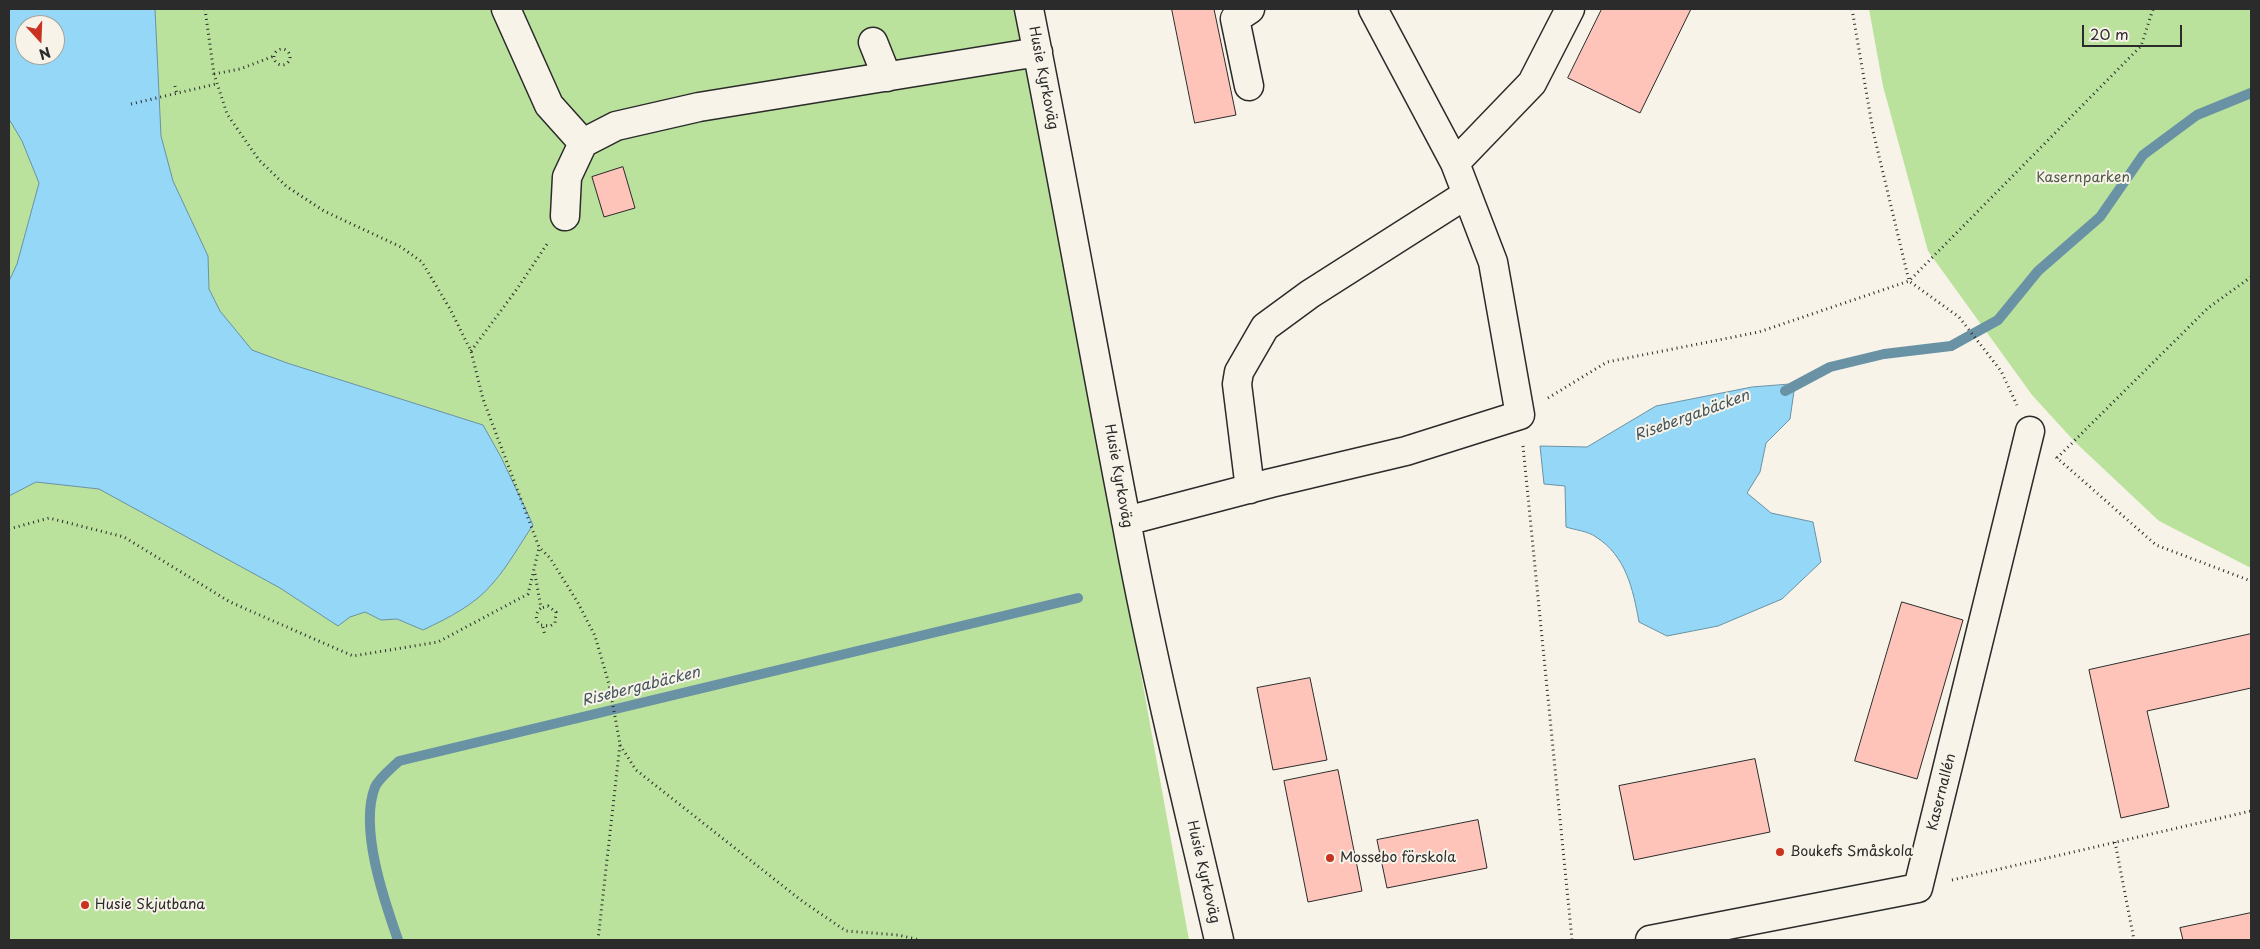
<!DOCTYPE html>
<meta charset="utf-8">
<style>
body{margin:0}
#map{position:relative;width:2260px;height:949px;overflow:hidden;background:#f7f3e8;font-family:"Playpen Sans",sans-serif}
canvas{display:block}
.frame{position:absolute;inset:0;border:10px solid #2b2b2b;pointer-events:none}
.north{position:absolute;left:15px;top:15px;width:50px;height:50px;box-sizing:border-box;background:#f7f3e8;border:1px solid #a5a39c;border-radius:50%;rotate:160deg;font-size:14px;font-weight:700;line-height:20px;text-align:center;color:#2b2b2b}
.north::after{content:'';display:block;margin:auto;width:18px;height:22px;background:#c8321e;clip-path:polygon(50% 0,100% 100%,50% 72%,0 100%)}
.scale{position:absolute;left:2082px;top:25px;width:100px;height:22px;box-sizing:border-box;border:2px solid #2b2b2b;border-top:0;padding-left:6px;font-size:15px;line-height:18px;white-space:nowrap;color:#2b2b2b;-webkit-text-stroke:4px #f7f3e8;paint-order:stroke}
</style>
<div id="map">
<canvas width="2260" height="949"></canvas>
<div class="frame"></div>
<div class="north">N</div>
<div class="scale">20 m</div>
</div>
<script>
const c = document.querySelector('canvas').getContext('2d');
c.lineJoin = 'round';
function paint(path, color) { c.fillStyle = color; c.fill(path, 'evenodd'); }
function trace(path, color, width, dash) { c.strokeStyle = color; c.lineWidth = width; c.lineCap = dash ? 'butt' : 'round'; c.setLineDash(dash || []); c.stroke(path); }
function label(font, color, halo, rows, align = 'center') {
  c.font = font + ' "Playpen Sans",sans-serif'; c.lineWidth = 4; c.setLineDash([]); c.textBaseline = 'middle'; c.strokeStyle = halo; c.fillStyle = color; for (const [text, x, y, turn = 0] of rows) {
    c.save(); c.translate(x, y); c.rotate((+turn || 0) * Math.PI / 180); c.textAlign = isNaN(turn) ? turn : align; if (halo) c.strokeText(text, 0, 0); c.fillText(text, 0, 0); c.restore();
  }
}
const green = new Path2D(`
 M9,9H1021L1189,940H9ZM25,25H55V55H25Z
 M1869,9H2251V568L2159,521L2075,442L2032,395L1928,251L1883,86Z`);
const water = new Path2D(`
 M9,9H155L161,136L173,181L208,256L209,289L220,311L252,350L287,363L483,425L501,457L533,525C520,544 508,566 493,583C475,605 448,618 423,630L397,619L381,620L365,612L350,617L338,626L280,588L99,489L36,482L9,496V281L17,264L39,183L22,141L9,119ZM25,25H55V55H25Z
 M1795,384L1790,419L1766,443L1760,472L1747,493L1771,513L1813,522L1821,562L1782,599L1718,626L1667,636L1639,622C1633,589 1626,556 1596,537C1588,531 1575,530 1566,527L1565,486L1544,484L1540,446L1587,447L1656,406L1752,387Z`);
const stream = new Path2D(`
 M1785,391L1830,367L1884,354L1951,346L1998,320L2038,271L2100,217L2143,155L2197,115L2251,93
 M398,940C384,900 359,828 375,787C379,778 392,768 399,761L1078,598`);
const building = new Path2D(`
 M1172,9H1214L1236,115L1195,123Z
 M1602,9H1691L1640,113L1568,78Z
 M623,167L635,208L604,217L592,177Z
 M1902,602L1963,620L1917,779L1855,761Z
 M2251,634V688L2147,711L2169,807L2121,818L2089,670Z
 M1310,678L1327,760L1273,770L1257,688Z
 M1755,759L1770,832L1634,860L1619,786Z
 M1338,770L1362,891L1308,902L1284,781Z
 M1478,820L1487,868L1387,888L1377,840Z
 M2251,913V940H2183L2180,928Z`);
const path = new Path2D(`
 M205,9L214,74L227,114L259,160L286,186L324,211L401,247L422,262L450,309L471,351L483,399L539,547L550,558L578,603L595,636L609,684L620,744L598,940
 M1852,9L1873,131L1909,281L1959,317L2001,371L2017,405
 M274 57a8 8 0 1 1 16 0a8 8 0 1 1-16 0Z
 M214,74L240,69L274,56
 M175,86L177,94
 M131,104L216,84
 M471,351L517,289L549,241
 M1548,398L1607,362L1759,332L1909,281L2141,46L2153,9
 M1523,446L1572,940
 M2056,457L2156,545L2251,581
 M2057,458L2208,308L2251,277
 M9,529L49,518L124,537L230,602L353,656L438,642L528,594L539,548
 M535,574L541,608C535,613 535,619 540,625L550,626L555,623L556,612L548,606L541,608
 M543,627L545,636
 M620,745L636,770L802,901L846,931L898,935L920,940
 M2115,842L2134,940
 M1952,880L2251,811`);
const minor = new Path2D(`
 M506,9L549,105L583,143
 M1029,9C1063,179 1093,350 1126,520C1152,661 1187,801 1219,940
 M873,42L887,77
 M1249,86L1235,19L1250,9
 M1455,163L1532,83L1570,9
 M565,216L567,177L583,143L616,126L699,107L1038,52
 M1250,489L1237,384L1239,372L1265,327L1310,294L1467,194
 M1126,521L1271,483L1406,451L1520,415L1493,262L1455,163L1373,9
 M1650,940L1918,888L2030,431`);
const markers = [
 [1780,852,5,"#c8321e"],
 [1330,858,5,"#c8321e"],
 [85,905,5,"#c8321e"]
];
const streetNames = [
 ["Husie Kyrkoväg",1043,78,79],
 ["Husie Kyrkoväg",1118,476,80],
 ["Kasernallén",1942,792,-76],
 ["Husie Kyrkoväg",1203,872,77]
];
const parkNames = [
 ["Kasernparken",2083,178]
];
const poiNames = [
 ["Boukefs Småskola",1790,852],
 ["Mossebo förskola",1340,858],
 ["Husie Skjutbana",95,905]
];
const waterNames = [
 ["Risebergabäcken",1692,416,-20],
 ["Risebergabäcken",641,687,-14]
];
paint(green, '#bbe29d');
paint(water, '#94d7f6');
trace(water, '#6a92a5', 1);
trace(stream, '#6a92a5', 10);
paint(building, '#fec3b9');
trace(building, '#2b2b2b', 1);
trace(minor, '#2b2b2b', 31);
trace(path, '#2b2b2b', 3, [1, 4]);
trace(minor, '#f7f3e8', 28);
for (const [x, y, r, color] of markers) { const dot = new Path2D(); dot.arc(x, y, r, 0, 2 * Math.PI); c.fillStyle = color; c.fill(dot); trace(dot, '#f7f3e8', 2); }
label('14px', '#2b2b2b', '#f7f3e8', streetNames);
label('14px', '#4f5948', '#f7f3e8', parkNames);
label('14px', '#2b2b2b', '#f7f3e8', poiNames, 'left');
label('italic 15px', '#45565e', '#f7f3e8', waterNames);
</script>
